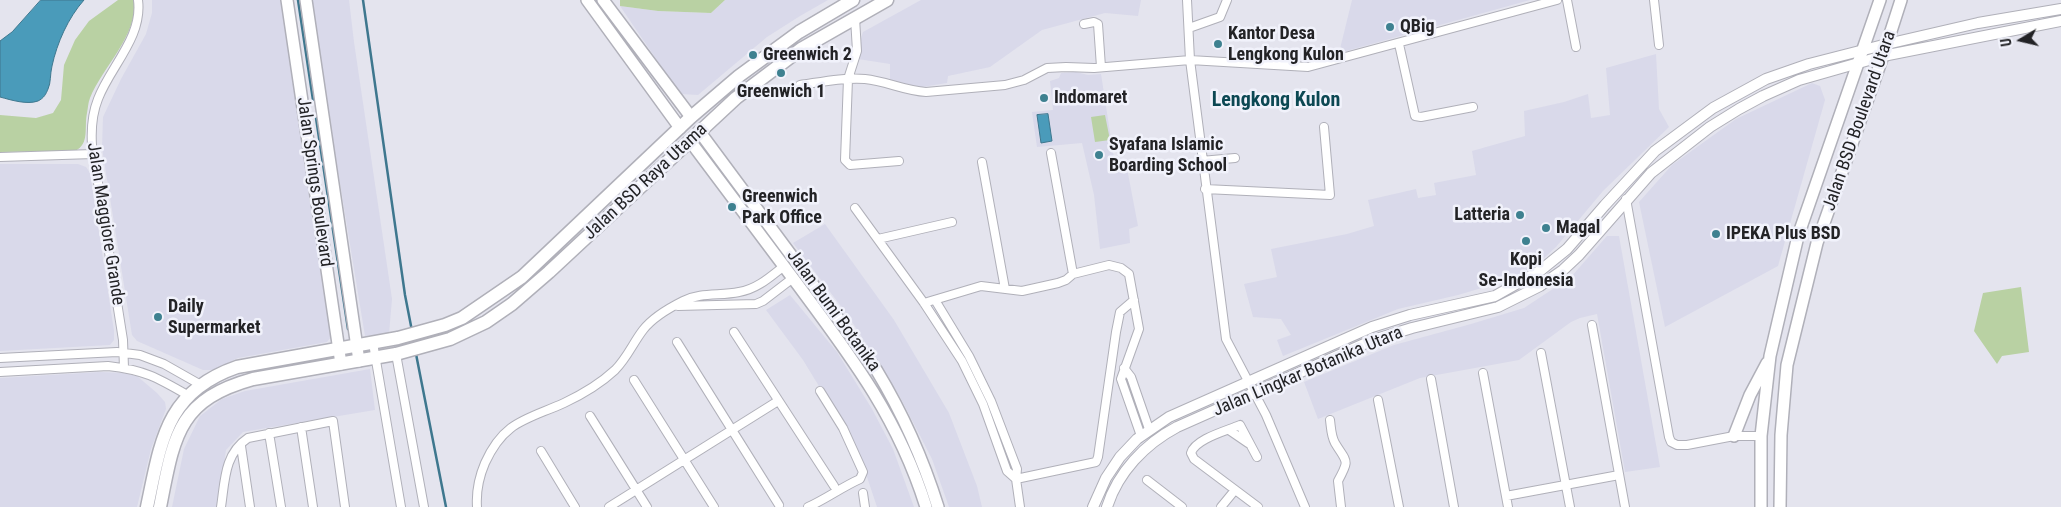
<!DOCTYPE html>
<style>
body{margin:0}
#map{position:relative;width:2061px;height:507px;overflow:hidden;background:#e4e4ee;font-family:"Roboto Condensed",sans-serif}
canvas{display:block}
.north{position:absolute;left:1996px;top:15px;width:50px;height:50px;-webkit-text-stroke:4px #f1f2fb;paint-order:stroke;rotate:261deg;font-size:14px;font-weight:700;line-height:20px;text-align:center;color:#232326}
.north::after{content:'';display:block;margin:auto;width:18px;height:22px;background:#232326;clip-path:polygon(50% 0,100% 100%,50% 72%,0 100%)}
</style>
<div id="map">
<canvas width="2061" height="507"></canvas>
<div class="north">U</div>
</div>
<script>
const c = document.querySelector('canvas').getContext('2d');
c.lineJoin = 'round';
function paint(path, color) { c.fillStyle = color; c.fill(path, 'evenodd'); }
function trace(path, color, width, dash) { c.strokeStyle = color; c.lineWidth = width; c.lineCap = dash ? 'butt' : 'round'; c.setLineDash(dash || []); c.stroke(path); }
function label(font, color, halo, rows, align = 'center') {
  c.font = font + ' "Roboto Condensed",sans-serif'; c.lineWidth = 5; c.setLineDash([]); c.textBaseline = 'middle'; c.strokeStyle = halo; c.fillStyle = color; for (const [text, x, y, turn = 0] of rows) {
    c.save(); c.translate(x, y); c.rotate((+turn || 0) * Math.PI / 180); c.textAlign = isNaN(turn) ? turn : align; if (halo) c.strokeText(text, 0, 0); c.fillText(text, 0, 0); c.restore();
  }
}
const built = new Path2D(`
 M152,0H281L332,329L331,337L327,342L238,358L213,370H203L137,341L132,335L102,148L103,117L121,79L146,34L152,13Z
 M310,0H349L354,42L392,299L389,334L365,336Z
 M725,0H828L800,16L767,37L698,95L680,94L620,6L658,11L711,13Z
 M921,0H1141L1138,16L1105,13L1042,30L990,67L948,76L947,83L922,87L890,81V64L858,59L859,44L863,32Z
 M1352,0H1530L1339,53Z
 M1656,54L1659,109L1669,127L1603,191L1556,247L1531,270L1502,282L1458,295L1398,309L1283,356L1277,340L1291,335L1281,319L1253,317L1244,284L1277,277L1271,249L1347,234L1374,226L1368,200L1416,189L1418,198L1436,195L1434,183L1476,175L1472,151L1525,136L1524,111L1564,102L1588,94L1591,118L1610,115L1606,68Z
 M1076,72L1088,75L1101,74L1115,165L1126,163L1138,226L1129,229L1130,243L1100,249L1094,195L1082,143L1037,147L1032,112L1053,110L1050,81L1059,78L1061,73Z
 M1812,83L1820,86L1825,100L1778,266L1665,327L1639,202L1672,165L1736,119Z
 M0,164H78L86,167L90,173L114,331V340L110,345L0,351Z
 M825,224L894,320L949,413L977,486L982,507H949L932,459L900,397L849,317L793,243Z
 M1607,236H1619L1660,467L1625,472L1597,314L1580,318L1571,322L1519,360L1420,378L1318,419L1304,382L1394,345L1471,324L1524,308L1571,277Z
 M790,295L837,352L872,409L893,449L914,507H877L864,468L839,419L803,360L766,310Z
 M370,369L375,410L243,432L226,450L218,507H172L184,449L200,416L222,399L245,391Z
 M100,372L123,373L137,376L157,393L165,402L166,409L151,449L137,507H0V378Z`);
const green = new Path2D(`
 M118,0H134C139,34 102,68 90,98C88,103 88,108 87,113C84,127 90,144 75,151L0,152V115L36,118L53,113L61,100L64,65L75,40L89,21Z
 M620,0H725L711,13L658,11L620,6Z
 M1105,115L1110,140L1095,142L1091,117Z
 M2021,287L2029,352L2002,356L1997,364L1974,331L1983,293Z`);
const water = new Path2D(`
 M41,0H84C68,18 57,43 52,66C50,74 51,83 48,89C46,94 44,98 38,101C27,105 11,100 0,97V41L12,32Z
 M1048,114L1052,141L1041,143L1037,115Z`);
const stream = new Path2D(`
 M298,0L313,100
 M363,0L405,295L412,331
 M316,118L348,329
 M416,354L446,507`);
const minor = new Path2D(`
 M1187,0L1190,60L1226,339L1266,415L1305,507
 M1567,0L1576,47
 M1654,0L1659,45
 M855,18L857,51L848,79L845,160L850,165L899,161
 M1084,24L1094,22L1098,24L1101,67
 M1189,28L1220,17L1227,0
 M1399,44L1415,116L1421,117L1473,107
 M800,85C821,82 844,77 865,79C886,81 905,91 926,92L1005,85L1024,80L1047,68L1066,67L1094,68L1190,60L1308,67L1557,0
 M1051,153L1073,274
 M0,157L93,154
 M1201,161L1235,158
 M982,162L1005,289
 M1205,189L1330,195L1324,127
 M1626,199L1669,437L1671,442L1677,445H1687L1734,436H1761
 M855,208L924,303L962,361L983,404L1007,471L1016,479
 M878,239L952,222
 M935,300L969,356L991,401L1017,469L1016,479L1020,507
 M924,303L981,286L1022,291L1058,283L1066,280L1073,274L1109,265L1121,268L1129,274L1139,329L1121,379L1141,436
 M678,306L756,304L763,301L793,278
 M1592,325L1625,507
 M734,332L834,486
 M677,342L779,505
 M373,343L401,507
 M1541,353L1570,507
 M396,354L424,507
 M0,358L117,352L140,355L164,364L201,385
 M124,368L123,340L92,145C91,129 92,114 98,99C110,67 143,37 138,0
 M1124,368L1131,377L1149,429
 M0,372L108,366C145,370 158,378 189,396
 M1483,373L1508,507
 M1431,379L1454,507
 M634,380L714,507
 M1378,400L1399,507
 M590,416L647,507
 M1330,420C1331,427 1331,436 1335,443C1347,463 1350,459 1338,481L1341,507
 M301,427L313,507
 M1229,430L1248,443
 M269,433L281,507
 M241,446L250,507
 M541,451L575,507
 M1257,457L1240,425C1226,431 1195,439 1191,453L1194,459L1258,507
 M1016,479L1096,462L1098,457L1116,332L1120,312L1134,300
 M1147,480L1182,507
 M863,493L865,507
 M1506,496L1619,475
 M221,507C225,481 224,454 248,438L333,421L345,507
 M477,507C476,492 479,477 485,463C504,421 526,420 564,403C581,395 601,383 615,370C627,358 633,343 643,330C653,317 669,308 683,301C701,292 720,296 739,292C757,289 770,277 784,266
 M609,507L778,401
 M808,507C826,499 842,487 860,479L863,472L843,428L820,391
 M1221,507L1235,490`);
const tertiary = new Path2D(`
 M1093,507L1106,478L1120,457L1137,439L1169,417L1372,327L1410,315L1495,296L1541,270L1567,249L1605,205L1655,151L1713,108L1766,79L1809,64L1887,44L1978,23L2061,9
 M1107,507C1118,472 1145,444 1177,427L1373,340L1412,328L1498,307L1540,286L1563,270L1579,255L1651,173L1710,127L1739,109L1763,96L1799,80L1883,56L2061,21`);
const secondary = new Path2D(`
 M287,0L341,364
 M306,0L359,361
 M587,0L680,128
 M603,0L691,117
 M699,131L877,371C903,414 923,459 938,507
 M690,141C725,187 760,234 795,281C850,355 898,417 926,507
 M1734,436L1750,395L1767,363
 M1761,507V436L1770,356L1798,236L1880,0
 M1780,507L1781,435L1787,365L1817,243L1883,56L1901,0`);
const primary = new Path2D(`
 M147,507C161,442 165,392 237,367L398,338L445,325L462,318L522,277L691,117L739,76L799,32L853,0
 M160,507C174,437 177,400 253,379L396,354L450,339L486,322L512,304L549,272L736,98L801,49L887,0`);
const markers = [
 [1390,27,5,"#3e8190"],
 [1218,44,5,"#3e8190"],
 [753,55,5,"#3e8190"],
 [781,73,5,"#3e8190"],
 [1044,98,5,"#3e8190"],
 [1099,155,5,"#3e8190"],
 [732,207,5,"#3e8190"],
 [1520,215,5,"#3e8190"],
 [1546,228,5,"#3e8190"],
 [1716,234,5,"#3e8190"],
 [1526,241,5,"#3e8190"],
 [158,317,5,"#3e8190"]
];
const poiNames = [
 ["QBig",1400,27],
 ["Kantor Desa",1228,34],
 ["Lengkong Kulon",1228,55],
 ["Greenwich 2",763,55],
 ["Greenwich 1",781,92,"center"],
 ["Indomaret",1054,98],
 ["Syafana Islamic",1109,145],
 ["Boarding School",1109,166],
 ["Greenwich",742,197],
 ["Park Office",742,218],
 ["Latteria",1510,215,"right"],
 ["Magal",1556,228],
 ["IPEKA Plus BSD",1726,234],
 ["Kopi",1526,260,"center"],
 ["Se-Indonesia",1526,281,"center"],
 ["Daily",168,307],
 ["Supermarket",168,328]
];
const streetNames = [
 ["Jalan BSD Boulevard Utara",1860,121,-71],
 ["Jalan Springs Boulevard",314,182,82],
 ["Jalan BSD Raya Utama",646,182,-43],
 ["Jalan Maggiore Grande",105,224,81],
 ["Jalan Bumi Botanika",833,311,54],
 ["Jalan Lingkar Botanika Utara",1308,372,-23]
];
const quarterNames = [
 ["Lengkong Kulon",1276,101]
];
paint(built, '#d9d9ea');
paint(green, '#b9d1a3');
paint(water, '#4a9bba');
trace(water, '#3e778e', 1);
trace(stream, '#3e778e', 2.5);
trace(minor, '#b0b0b9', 10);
trace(tertiary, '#b0b0b9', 12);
trace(secondary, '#b0b0b9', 14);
trace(primary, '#b0b0b9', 15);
trace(minor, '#fff', 8);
trace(tertiary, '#fff', 10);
trace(secondary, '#fff', 11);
trace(primary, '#fff', 12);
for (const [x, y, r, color] of markers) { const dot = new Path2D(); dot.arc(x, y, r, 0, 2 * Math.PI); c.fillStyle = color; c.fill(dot); trace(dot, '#f1f2fb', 2); }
label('bold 18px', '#232326', '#f1f2fb', poiNames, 'left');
label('18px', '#232326', '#f1f2fb', streetNames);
label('bold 20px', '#0c4853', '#f1f2fb', quarterNames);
</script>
